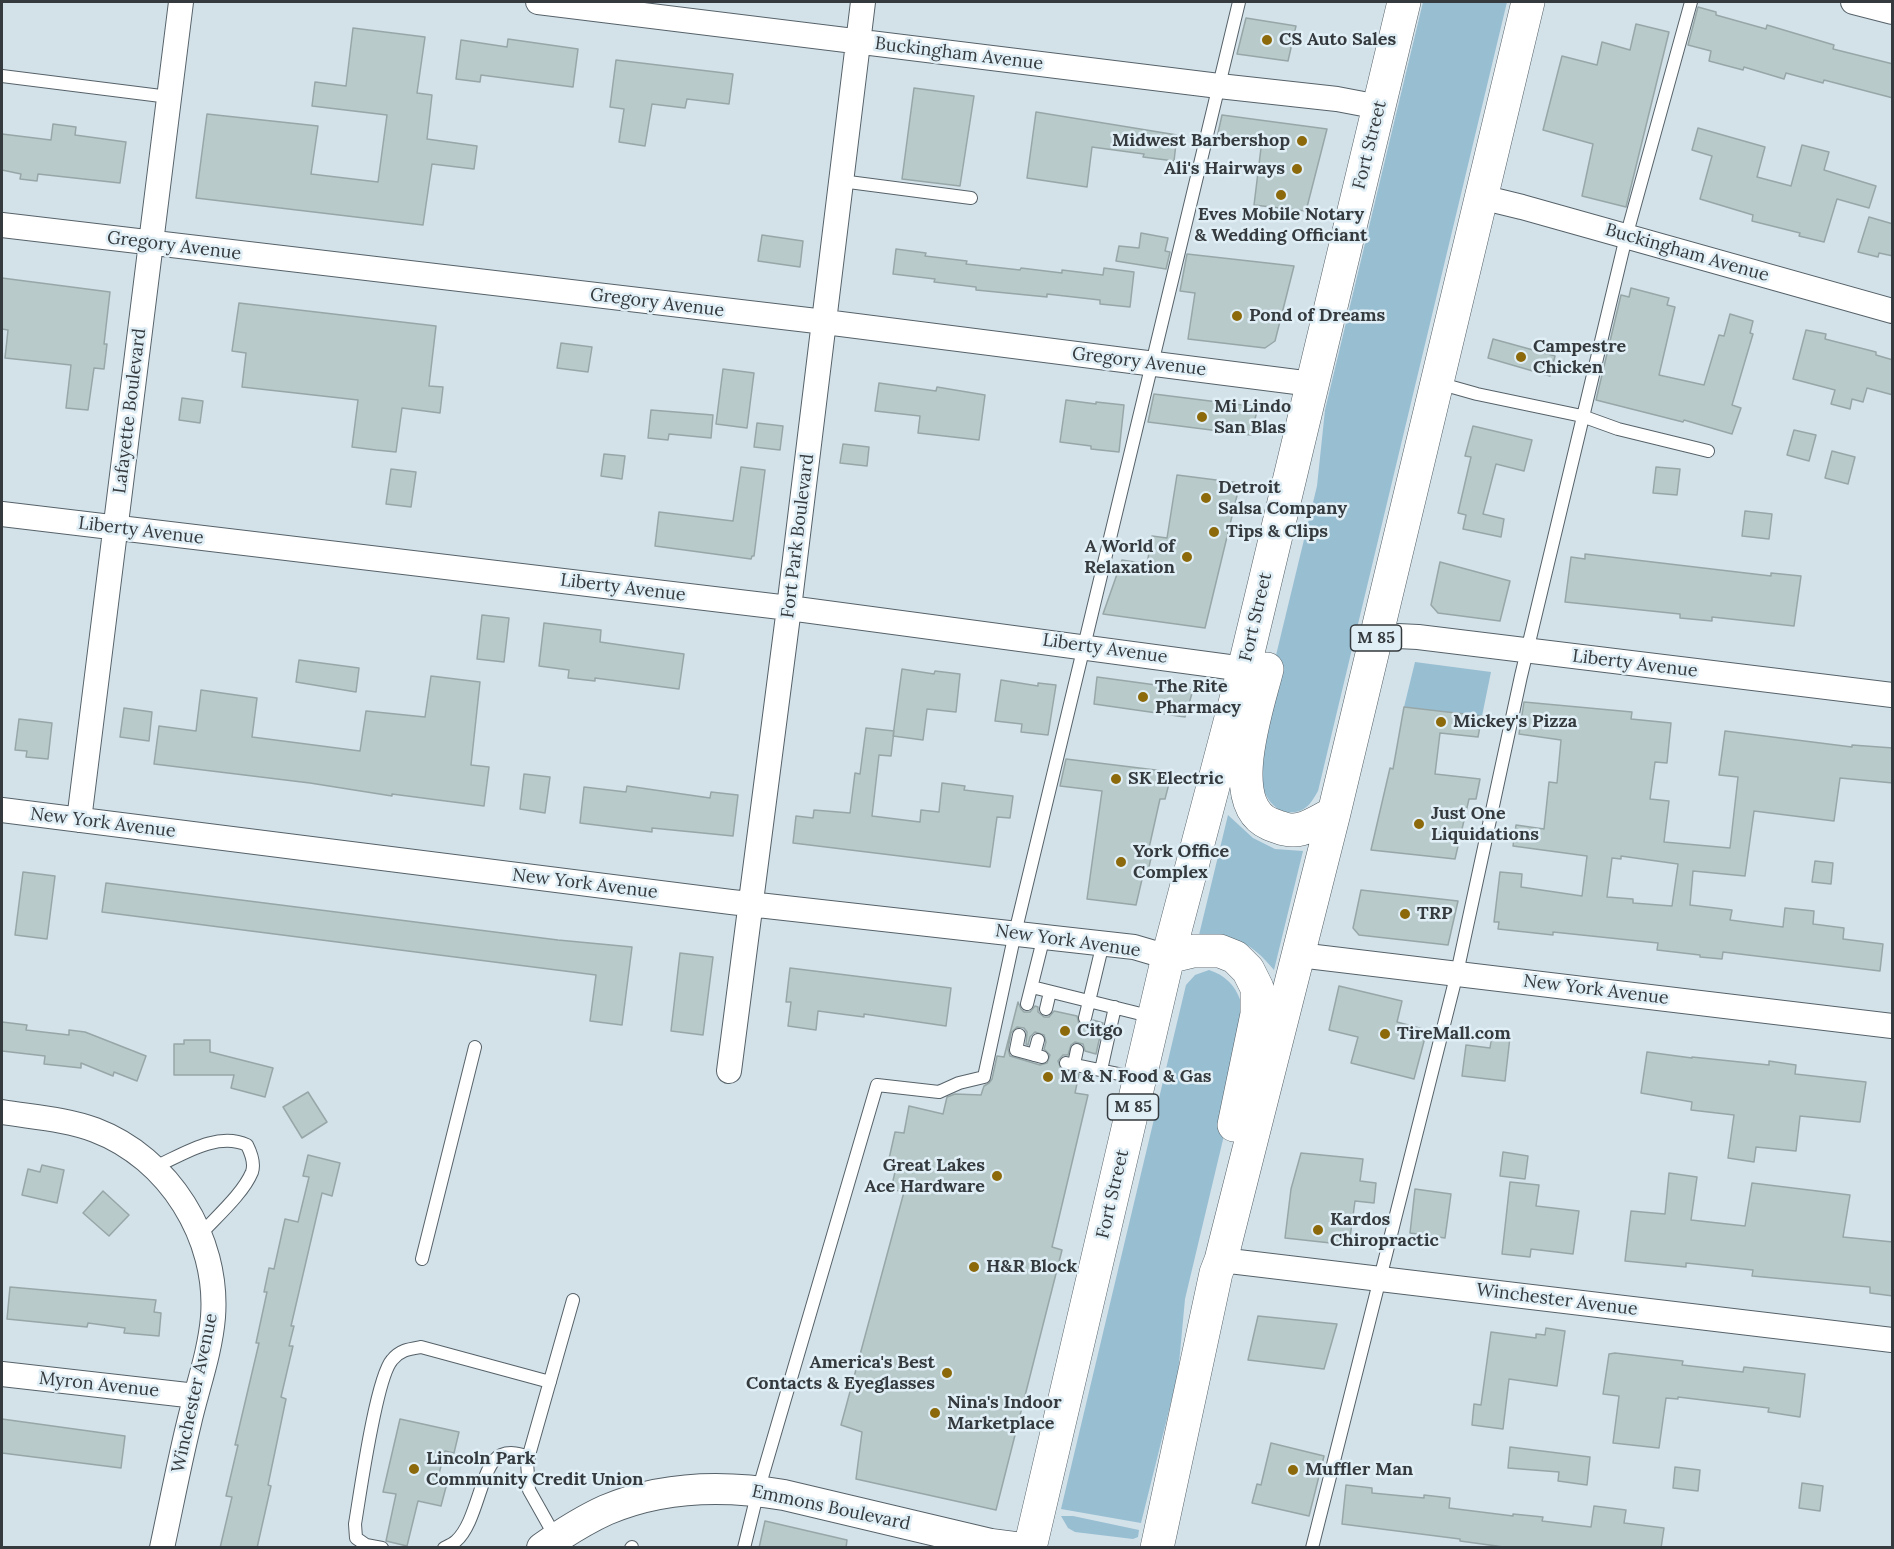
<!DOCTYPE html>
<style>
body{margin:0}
#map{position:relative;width:1894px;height:1549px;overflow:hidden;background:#d3e1e9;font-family:Lora,serif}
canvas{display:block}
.frame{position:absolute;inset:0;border:3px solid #343a3d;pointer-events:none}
</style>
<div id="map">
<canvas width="1894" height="1549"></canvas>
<div class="frame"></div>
</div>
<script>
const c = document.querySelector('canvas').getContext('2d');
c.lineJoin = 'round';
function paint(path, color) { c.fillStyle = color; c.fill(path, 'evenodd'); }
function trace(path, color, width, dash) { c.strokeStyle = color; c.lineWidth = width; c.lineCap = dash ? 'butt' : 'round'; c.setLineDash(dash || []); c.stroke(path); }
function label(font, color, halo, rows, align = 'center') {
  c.font = font + ' Lora,serif'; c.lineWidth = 5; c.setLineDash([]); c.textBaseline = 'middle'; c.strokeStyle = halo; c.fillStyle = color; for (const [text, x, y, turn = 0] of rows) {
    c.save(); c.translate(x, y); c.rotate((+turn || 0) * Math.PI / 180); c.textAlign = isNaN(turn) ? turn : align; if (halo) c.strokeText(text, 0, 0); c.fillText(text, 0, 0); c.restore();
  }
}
const green = new Path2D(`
 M1423,2H1507L1318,791C1312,801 1308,810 1295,812C1263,817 1254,766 1255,742L1317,486L1325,410Z
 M1415,662L1491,672L1482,716L1404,707Z
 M1228,815L1253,838L1275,849L1303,851L1274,970C1251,942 1234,935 1199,935Z
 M1209,970C1242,980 1246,1013 1246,1043L1185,1299L1178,1374L1141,1523L1061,1509L1186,985L1195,975Z
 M1061,1516H1073L1139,1530L1138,1537L1133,1539L1075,1532L1068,1528Z`);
const building = new Path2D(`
 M1698,7L1716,12V15L1766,29L1767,25L1834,45L1833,49L1893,64V98L1824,80L1823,83L1786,73L1784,79L1744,67L1743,70L1709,61L1711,51L1688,45Z
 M1246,18L1296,26L1288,61L1237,54Z
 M1636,24L1669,32L1626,207L1582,196L1593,144L1543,130L1562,56L1597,65L1602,42L1630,50Z
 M353,28L425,37L417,93L432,95L427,139L477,146L474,169L432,164L423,225L196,198L207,114L318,126L311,174L378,182L387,115L312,106L315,82L346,86Z
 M508,39L578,49L573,87L481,75L480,82L456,79L461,40L507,47Z
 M616,60L733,74L729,104L687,99L685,108L652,104L645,146L619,142L624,109L610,107Z
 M914,88L974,96L960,186L902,179Z
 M1036,112L1177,135L1174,161L1143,157L1144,154L1092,147L1087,187L1027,178Z
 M1222,115L1327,129L1306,211L1254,205L1261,148L1216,142Z
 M53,124L76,127L75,135L126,142L120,183L38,174L37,181L20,179L21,174L2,170V134L51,140Z
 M1698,128L1765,147L1757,177L1791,186L1802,145L1829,152L1824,170L1876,186L1869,208L1837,199L1824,242L1799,236L1800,233L1752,221L1753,215L1700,199L1712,156L1692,150Z
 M1869,217L1893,224V256L1879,253L1878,257L1858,252Z
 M1141,233L1168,238L1165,251L1170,252L1166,269L1116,261L1119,246L1139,248Z
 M762,235L803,241L800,267L758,261Z
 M896,249L926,253L925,256L967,261L966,264L1020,270L1021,268L1062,273V270L1103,275L1104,268L1134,272L1130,307L1100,304V300L1047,294V297L976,290V287L934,282L935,279L893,274Z
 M1187,254L1294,266L1275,341L1265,348L1188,339L1195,293L1180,291Z
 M2,278L110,292L104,344H107L104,369L94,368L88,410L66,408L71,365L5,358L8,330L2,329Z
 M1631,288L1669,298L1667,305L1675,307L1659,375L1704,385L1719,335L1724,336L1730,314L1753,321L1750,333L1753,334L1732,405L1741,408L1732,434L1684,420L1683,422L1596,400L1621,295L1629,297Z
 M239,303L436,326L429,386L443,387L440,413L402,408L396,452L376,450L352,447L358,400L242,387L246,353L232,351Z
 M1806,330L1826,334L1825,339L1876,352V355L1893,360V395L1867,388L1863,402L1852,399L1850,409L1831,404L1835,390L1793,379Z
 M1493,339L1555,356L1550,376L1488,358Z
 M561,343L592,347L588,372L557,368Z
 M723,369L754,373L747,428L716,424Z
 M879,383L936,391L937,387L985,395L979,440L918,433L920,416L875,411Z
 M1154,394L1258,407L1251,435L1148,422Z
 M182,398L203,401L200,423L179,420Z
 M1066,400L1096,404V402L1124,405L1119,452L1091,449V446L1060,442Z
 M651,410L713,415L711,438L669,434L668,440L648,438Z
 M757,423L783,426L780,450L754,447Z
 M1473,426L1532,440L1524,471L1496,464L1483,514L1504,519L1501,537L1463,529L1466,515L1458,513L1471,457L1465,456Z
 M1794,430L1816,435L1809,461L1787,455Z
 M843,444L869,447L867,466L840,463Z
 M1832,451L1855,457L1848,484L1825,478Z
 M604,454L625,456L622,479L601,476Z
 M741,467L765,470L754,556H752L751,559L655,546L659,512L733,521Z
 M1656,467L1680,469L1677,495L1653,493Z
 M391,469L416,472L411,507L386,504Z
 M1177,475L1240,483L1205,628L1103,614L1122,560L1147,564L1152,536L1167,538Z
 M1745,511L1772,514L1769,539L1742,536Z
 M1585,554L1771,576V573L1801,576L1794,626L1712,617V621L1680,618V614L1565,602L1571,557L1585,559Z
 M1440,562L1510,581L1500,621L1438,613L1431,605Z
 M482,615L509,618L504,662L477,659Z
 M544,623L601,630L600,642L684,654L679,689L595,678V681L568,678L569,670L539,666Z
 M299,660L359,668L356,692L296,682Z
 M902,669L934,674L935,671L960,674L956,712L927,709L923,740L893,736Z
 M431,676L480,682L471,765L489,767L484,806L392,794V796L310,783L154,764L159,726L196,731L201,690L257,698L252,737L360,751L366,711L425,717Z
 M1097,677L1193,690L1185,717L1094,704Z
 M1001,680L1038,686V683L1056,685L1048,735L1021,732L1022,724L995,721Z
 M1524,702L1632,712L1631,719L1671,723L1667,763L1655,762L1650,799L1669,801L1664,842L1730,848L1738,777L1719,775L1725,731L1852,747V745L1893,748V783L1840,778L1834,821L1754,811L1745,876L1693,871L1690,905L1732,910L1730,920L1783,927L1785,908L1814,911L1813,924L1844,928L1843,939L1883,944L1880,971L1723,952L1722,959L1700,957V955L1657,950L1658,943L1553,932V935L1498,929L1499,922H1494L1500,872L1522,874L1521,887L1582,896L1587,856L1513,846L1516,825L1544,829L1549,782L1557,783L1561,740L1519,734ZM1621,856L1678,864L1672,906L1633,903V899L1607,897L1612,858L1621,859Z
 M1404,707L1482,716L1478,737L1440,733L1435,774L1480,779L1476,799H1469L1455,859L1371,850L1390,768L1393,769Z
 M124,708L152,712L149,741L120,737Z
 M19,719L52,723L48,759L26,757L27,751L15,750Z
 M866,728L894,731L891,756L879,755L872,816L920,822L921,810L939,812L942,783L965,786L964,790L1013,796L1010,818L997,817L990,867L793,843L796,816L813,818L814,810L850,813L855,773L860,774Z
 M1066,759L1172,772L1165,799H1160L1149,848L1153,849L1147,876L1143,875L1136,905L1087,899L1102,791L1060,786Z
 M524,774L550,777L545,813L520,809Z
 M627,786L710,798L711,792L738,795L733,836L652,828V832L580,823L584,787L626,792Z
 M1815,861L1833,863L1831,884L1812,882Z
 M23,872L55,876L47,939L15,935Z
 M106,883L558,940L632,947L622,1025L590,1021L596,975L102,912Z
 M1361,890L1458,901L1448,945L1359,935L1353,928Z
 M680,953L713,957L703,1035L671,1031Z
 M790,968L951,988L946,1026L864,1014V1017L818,1011L816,1030L788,1026L791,1002H786Z
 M1339,986L1402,1001L1397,1022L1427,1030L1414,1079L1351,1063L1358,1037L1329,1030Z
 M1018,1002L1021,1009L1024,1012H1030L1035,1006L1038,1007V1012L1044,1017H1049L1054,1011L1077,1016L1079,1024L1084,1026L1091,1024L1093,1020L1103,1023L1096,1054L1085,1051L1083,1044L1075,1042L1071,1045L1068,1055H1063L1058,1061L1061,1069L1079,1074L1075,1093L1088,1095L1052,1247L1062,1250L996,1510L856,1479L862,1432L841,1425L904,1192L891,1189L896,1168H887L895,1132L904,1133L909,1106L943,1114L947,1097L955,1094L981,1095L984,1086L989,1083L992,1079L997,1056L1004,1057ZM1017,1027L1024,1028L1027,1032L1026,1044L1028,1045L1030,1037L1035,1032L1044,1035L1046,1042L1044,1049L1050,1055L1047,1063L1040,1065L1010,1056L1008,1049L1011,1033Z
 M2,1022L27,1025L26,1030L69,1035V1030L85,1032L146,1056L137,1081L114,1072L113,1076L81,1063V1068L44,1064L45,1056L2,1051Z
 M1492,1035L1510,1037L1505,1081L1462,1076L1466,1045L1490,1048Z
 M184,1040H210V1052L273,1068L265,1097L231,1088L234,1075H174V1044H184Z
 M1647,1052L1692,1058V1057L1769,1065V1061L1796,1065L1795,1074L1866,1082L1860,1122L1800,1116L1796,1151L1756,1147L1754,1162L1728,1158L1734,1115L1691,1110L1692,1102L1641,1093Z
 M308,1092L327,1122L302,1138L283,1107Z
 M1503,1152L1528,1156L1525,1179L1500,1176Z
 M1301,1153L1363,1159L1360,1181L1376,1183L1374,1203L1355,1201L1349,1245L1285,1238L1291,1189Z
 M308,1155L340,1163L332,1196L322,1193L291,1326H294L289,1346H293L281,1397L286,1399L268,1485L271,1486L257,1548H220L232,1497L226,1496L238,1445H235L259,1343H256L267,1292H264L269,1268L274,1269L285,1219L298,1222L309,1177L303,1176Z
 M42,1165L64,1170L57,1203L22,1195L28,1169L40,1172Z
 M1669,1173L1697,1177L1691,1220L1745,1226L1752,1183L1850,1195L1843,1237L1893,1242V1296L1870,1293V1287L1752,1276L1753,1270L1686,1263V1267L1625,1261L1631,1211L1665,1214Z
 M1510,1182L1539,1185L1536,1206L1579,1211L1573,1254L1531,1249L1530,1257L1502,1254Z
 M1415,1189L1451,1194L1445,1238L1410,1233Z
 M103,1191L129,1215L109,1236L83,1213Z
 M10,1287L156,1300L154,1312L161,1313L159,1336L124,1333L125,1328L88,1323L87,1327L7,1319Z
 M1258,1316L1337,1324L1324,1369L1248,1360Z
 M1546,1328L1565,1331L1557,1386L1509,1379L1503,1429L1472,1425L1474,1404L1481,1405L1491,1332L1536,1338V1334L1545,1335Z
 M1615,1353L1683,1361L1682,1365L1743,1372L1744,1367L1805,1374L1800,1417L1768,1412L1769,1408L1678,1397V1399L1666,1398L1659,1448L1613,1443L1619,1396L1603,1394L1609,1354Z
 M2,1419L125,1436L121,1468L2,1453Z
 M400,1419L459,1432L454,1453L445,1451L436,1485L446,1487L441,1506L418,1501L407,1546L386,1541L396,1494L383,1492Z
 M1271,1443L1324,1456L1309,1516L1252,1503L1257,1484L1261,1485Z
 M1510,1447L1590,1457L1587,1485L1558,1481L1559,1472L1508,1468Z
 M1675,1467L1700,1470L1698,1491L1673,1488Z
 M1802,1483L1823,1486L1820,1511L1799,1508Z
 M1346,1485L1372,1488V1493L1424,1498V1495L1450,1498L1449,1508L1513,1516V1514L1543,1517L1542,1521L1591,1527L1594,1506L1626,1510L1624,1523L1664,1528L1661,1548H1511L1460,1541V1539L1342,1524Z
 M765,1521L847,1540L846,1548H759Z`);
const service = new Path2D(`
 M2,76L169,97
 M841,181L971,198
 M1438,383L1477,394L1582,416L1618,429L1708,451
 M1032,987L1153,1017
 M1027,1004L1044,936
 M1046,1009L1050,992
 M1085,1018L1103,943
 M1019,1035L1016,1050L1042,1057
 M1034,1055L1038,1040
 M1066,1063L1138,1078
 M1074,1064L1077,1050
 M1101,1070L1115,1007
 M155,1167C182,1155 217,1131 247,1145C251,1153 255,1163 252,1172C243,1194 215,1218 200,1235
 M422,1259L475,1047
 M556,1538L529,1490L527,1462L573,1300
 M382,1548L366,1545L356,1538L355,1524C360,1494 376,1378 392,1360C400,1350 409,1349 421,1347L550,1382
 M444,1548C448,1546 453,1544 456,1541C478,1522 481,1463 501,1455C511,1451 520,1454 529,1457
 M631,1548L632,1547
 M744,1548L758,1491L877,1085L939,1092L959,1083L984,1077L1015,933L1239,2
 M1312,1548L1457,973L1521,676L1626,237L1691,2`);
const minor = new Path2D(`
 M538,2L1219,86L1337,99L1379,107
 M1853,2L1892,12
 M1481,197L1522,207L1892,311
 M2,225L825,322L1312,384
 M2,514L789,608L1244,669
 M1377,635L1418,637L1892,695
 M2,810L731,902L1134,947L1168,957
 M79,820L181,2
 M1299,955L1892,1026
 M729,1071L789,608L863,2
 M2,1112C32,1117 66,1119 95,1130C169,1158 219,1238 213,1317C210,1353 197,1388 189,1423C179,1464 171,1506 162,1548
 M1221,1260L1892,1340
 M2,1374L196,1396`);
const tertiary = new Path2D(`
 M542,1548C562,1534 584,1520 606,1510C662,1486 725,1485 784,1495L991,1544L1022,1548`);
const primary = new Path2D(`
 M1267,669C1258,706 1223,804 1270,824C1280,828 1290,832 1301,829C1312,826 1324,818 1334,813
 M1168,957L1193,951H1220L1235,957L1248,970L1257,988V1014L1234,1125
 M1030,1548L1168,957L1244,669L1404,2
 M1157,1548L1216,1273L1221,1260L1334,813L1528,2`);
const markers = [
 [1267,40,6,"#8c6a0b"],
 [1302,141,6,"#8c6a0b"],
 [1297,169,6,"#8c6a0b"],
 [1281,195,6,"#8c6a0b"],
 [1237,316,6,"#8c6a0b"],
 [1521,357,6,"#8c6a0b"],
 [1202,417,6,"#8c6a0b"],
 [1206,498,6,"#8c6a0b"],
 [1214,532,6,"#8c6a0b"],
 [1187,557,6,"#8c6a0b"],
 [1143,697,6,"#8c6a0b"],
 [1441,722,6,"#8c6a0b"],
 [1116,779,6,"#8c6a0b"],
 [1419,824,6,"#8c6a0b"],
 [1121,862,6,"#8c6a0b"],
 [1405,914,6,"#8c6a0b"],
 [1065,1031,6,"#8c6a0b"],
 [1385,1034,6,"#8c6a0b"],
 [1048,1077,6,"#8c6a0b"],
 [997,1176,6,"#8c6a0b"],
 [1318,1230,6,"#8c6a0b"],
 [974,1267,6,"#8c6a0b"],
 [947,1373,6,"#8c6a0b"],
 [935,1413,6,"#8c6a0b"],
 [414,1469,6,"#8c6a0b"],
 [1293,1470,6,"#8c6a0b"]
];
const shields = [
 [1376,638,51],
 [1133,1107,51]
];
const shieldNames = [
 ["M 85",1376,638],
 ["M 85",1133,1107]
];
const poiNames = [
 ["CS Auto Sales",1279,40],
 ["Midwest Barbershop",1290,141,"right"],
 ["Ali's Hairways",1285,169,"right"],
 ["Eves Mobile Notary",1281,215,"center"],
 ["& Wedding Officiant",1281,236,"center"],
 ["Pond of Dreams",1249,316],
 ["Campestre",1533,347],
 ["Chicken",1533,368],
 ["Mi Lindo",1214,407],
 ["San Blas",1214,428],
 ["Detroit",1218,488],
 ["Salsa Company",1218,509],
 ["Tips & Clips",1226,532],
 ["A World of",1175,547,"right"],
 ["Relaxation",1175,568,"right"],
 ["The Rite",1155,687],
 ["Pharmacy",1155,708],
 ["Mickey's Pizza",1453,722],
 ["SK Electric",1128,779],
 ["Just One",1431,814],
 ["Liquidations",1431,835],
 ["York Office",1133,852],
 ["Complex",1133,873],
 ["TRP",1417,914],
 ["Citgo",1077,1031],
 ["TireMall.com",1397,1034],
 ["M & N Food & Gas",1060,1077],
 ["Great Lakes",985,1166,"right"],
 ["Ace Hardware",985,1187,"right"],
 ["Kardos",1330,1220],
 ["Chiropractic",1330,1241],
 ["H&R Block",986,1267],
 ["America's Best",935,1363,"right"],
 ["Contacts & Eyeglasses",935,1384,"right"],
 ["Nina's Indoor",947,1403],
 ["Marketplace",947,1424],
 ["Lincoln Park",426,1459],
 ["Community Credit Union",426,1480],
 ["Muffler Man",1305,1470]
];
const streetNames = [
 ["Buckingham Avenue",959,54,7],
 ["Fort Street",1370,145,-76],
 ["Gregory Avenue",174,246,7],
 ["Buckingham Avenue",1687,253,16],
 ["Gregory Avenue",657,303,7],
 ["Gregory Avenue",1139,362,7],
 ["Lafayette Boulevard",130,411,-83],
 ["Liberty Avenue",141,531,7],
 ["Fort Park Boulevard",798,536,-83],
 ["Liberty Avenue",623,588,7],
 ["Fort Street",1256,617,-77],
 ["Liberty Avenue",1105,649,8],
 ["Liberty Avenue",1635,664,7],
 ["New York Avenue",103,823,7],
 ["New York Avenue",585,884,7],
 ["New York Avenue",1068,941,8],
 ["New York Avenue",1596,990,7],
 ["Fort Street",1113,1194,-77],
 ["Winchester Avenue",1557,1300,7],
 ["Myron Avenue",99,1385,6],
 ["Winchester Avenue",195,1393,-78],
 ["Emmons Boulevard",831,1508,12]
];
paint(green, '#98bed2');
paint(building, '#b9cacb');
trace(building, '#97a7a8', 1.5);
trace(service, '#566269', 14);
trace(minor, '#566269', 26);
trace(tertiary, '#566269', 32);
trace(primary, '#566269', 34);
trace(service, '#fff', 12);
trace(minor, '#fff', 24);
trace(tertiary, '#fff', 30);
trace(primary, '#fff', 33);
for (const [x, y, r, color] of markers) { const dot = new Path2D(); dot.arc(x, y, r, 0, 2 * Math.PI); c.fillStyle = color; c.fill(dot); trace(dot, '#e0eef6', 2); }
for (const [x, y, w] of shields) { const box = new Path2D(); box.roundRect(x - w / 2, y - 13, w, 26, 4.5); c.fillStyle = '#e0eef6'; c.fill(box); trace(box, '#343a3d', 1.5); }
label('bold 16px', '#343a3d', null, shieldNames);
label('bold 18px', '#343a3d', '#e0eef6', poiNames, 'left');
label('18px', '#343a3d', '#e0eef6', streetNames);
</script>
